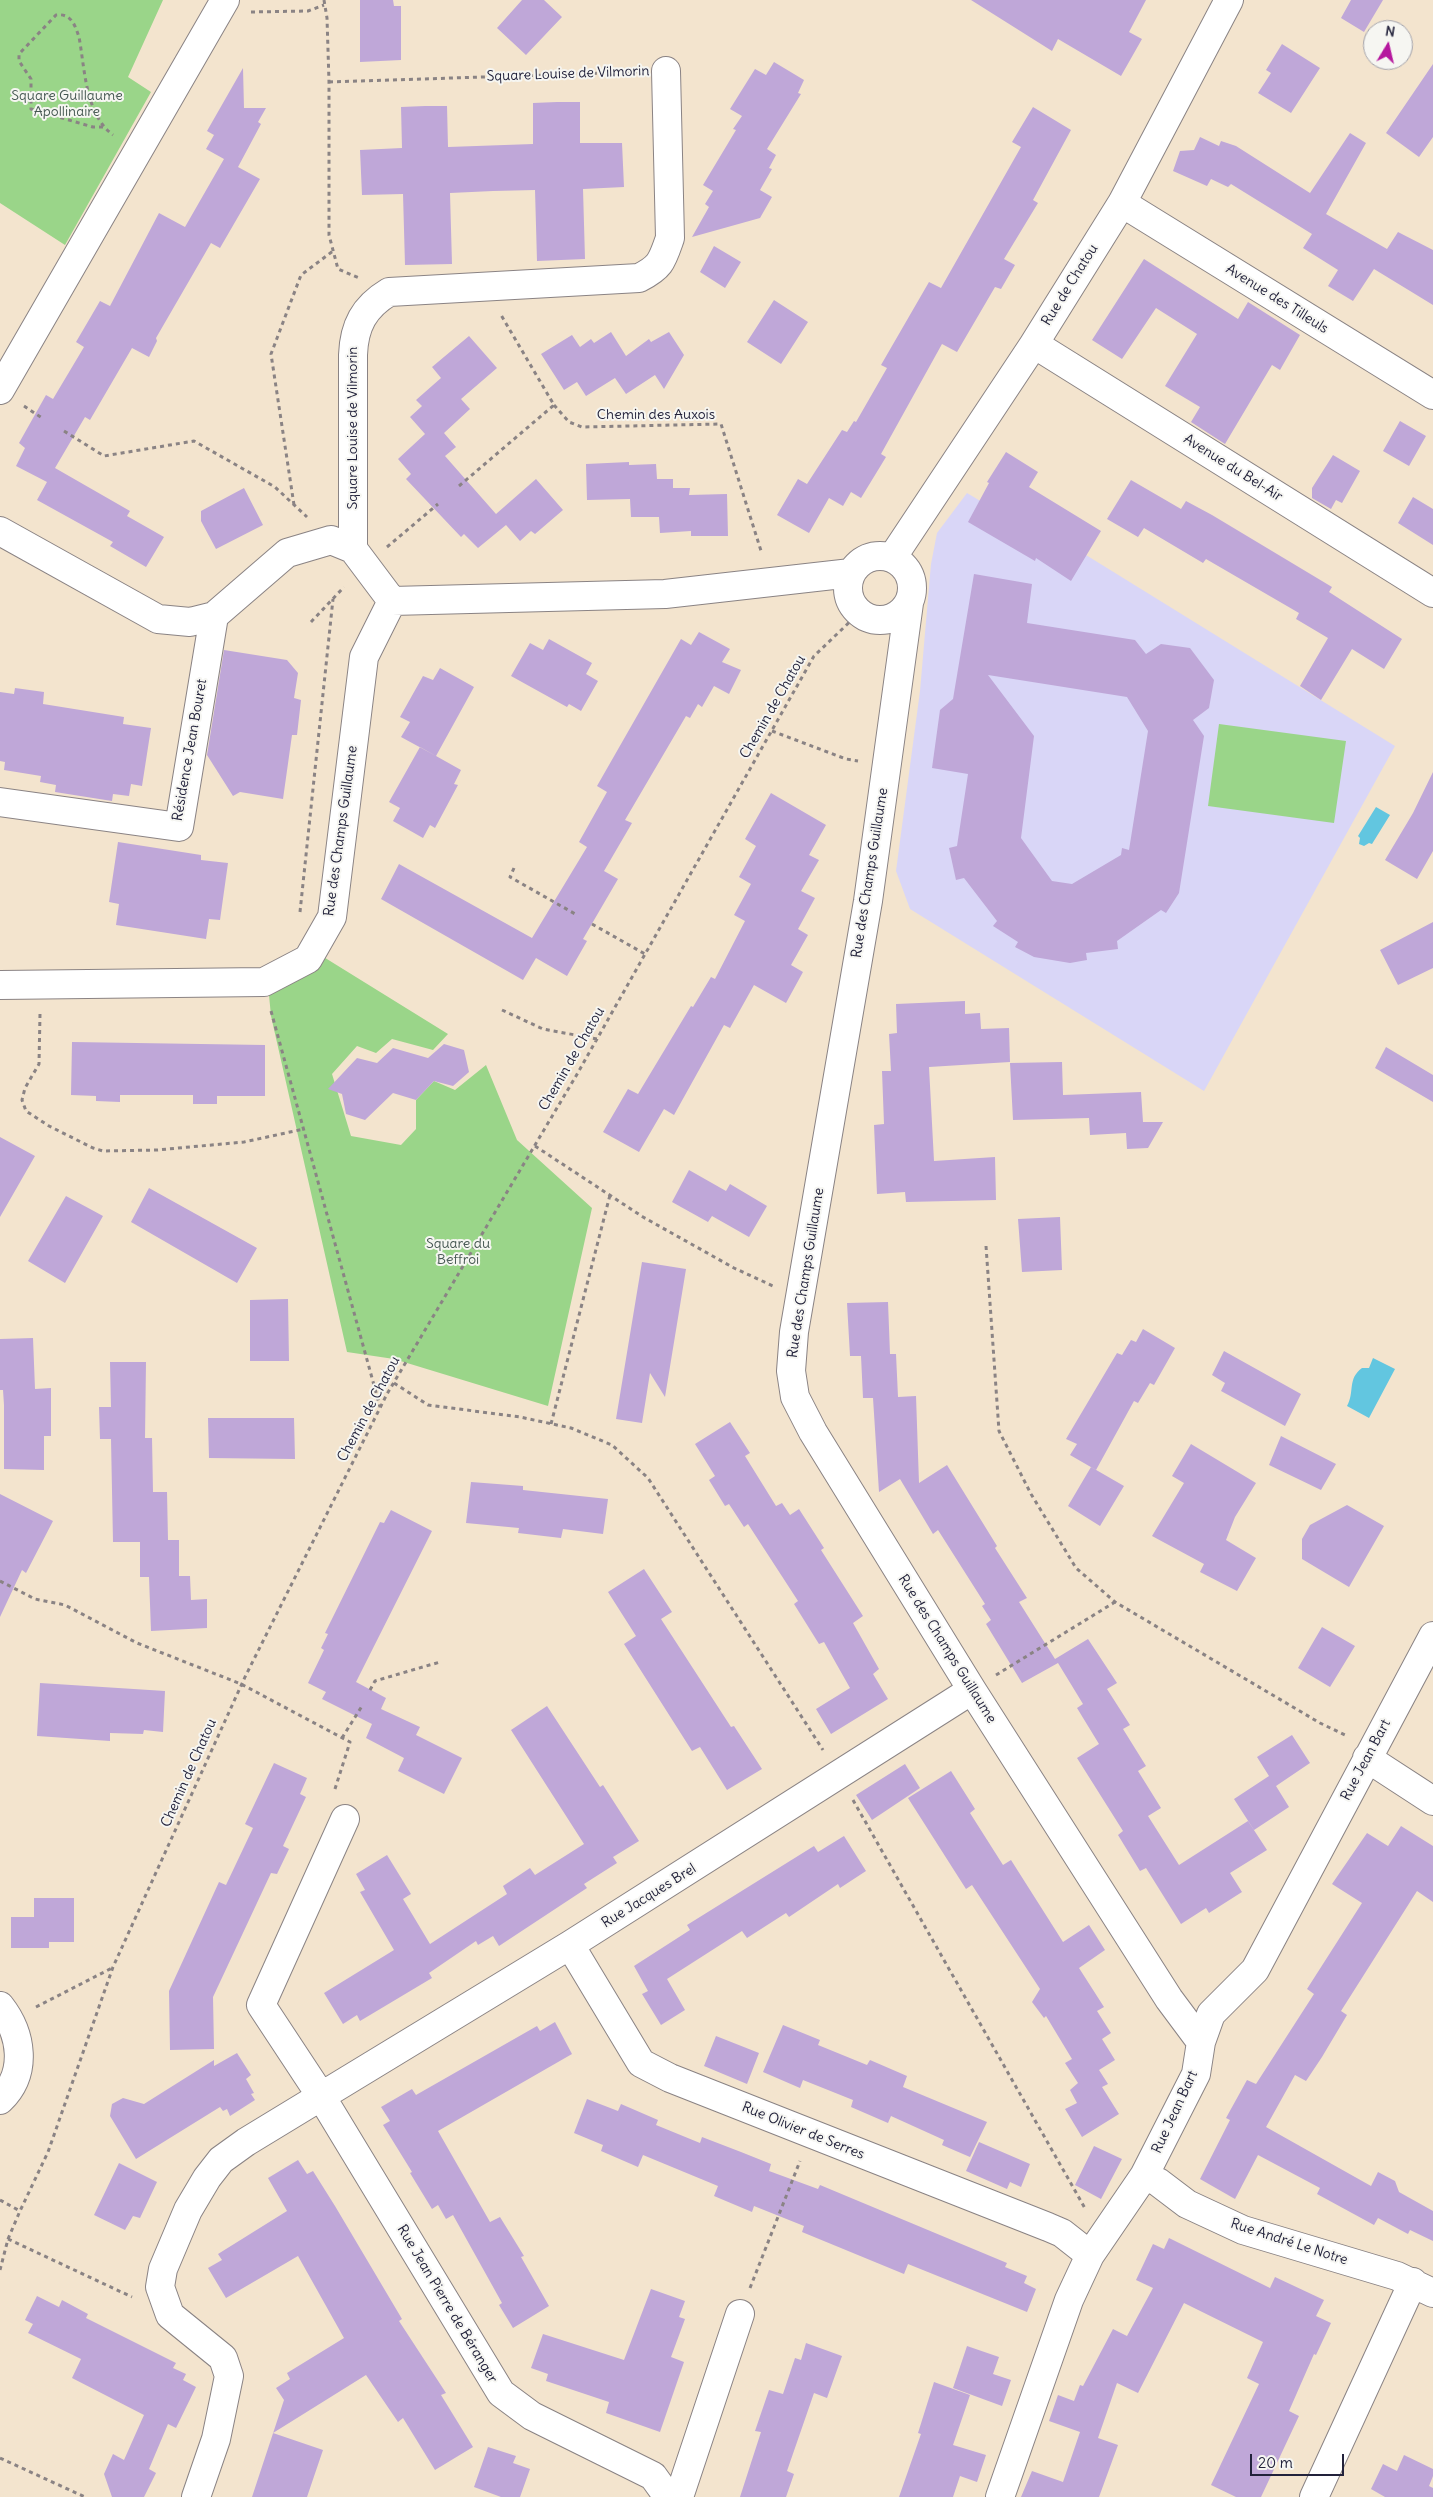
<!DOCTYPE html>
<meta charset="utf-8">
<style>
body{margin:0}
#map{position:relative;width:1433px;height:2497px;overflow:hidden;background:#f3e4ce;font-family:Delius,sans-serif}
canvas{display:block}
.north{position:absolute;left:1363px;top:20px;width:50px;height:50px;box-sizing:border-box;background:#f6f6f2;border:1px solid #a1a1a9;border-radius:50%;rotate:9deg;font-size:14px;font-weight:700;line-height:20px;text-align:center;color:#22223b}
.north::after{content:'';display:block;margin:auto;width:18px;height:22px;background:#b5179e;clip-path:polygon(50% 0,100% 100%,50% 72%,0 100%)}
.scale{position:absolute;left:1250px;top:2454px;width:94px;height:22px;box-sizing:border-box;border:2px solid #22223b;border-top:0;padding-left:6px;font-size:15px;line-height:18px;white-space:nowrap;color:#22223b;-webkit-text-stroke:4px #f6f6f2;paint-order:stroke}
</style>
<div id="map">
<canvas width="1433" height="2497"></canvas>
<div class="north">N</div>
<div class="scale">20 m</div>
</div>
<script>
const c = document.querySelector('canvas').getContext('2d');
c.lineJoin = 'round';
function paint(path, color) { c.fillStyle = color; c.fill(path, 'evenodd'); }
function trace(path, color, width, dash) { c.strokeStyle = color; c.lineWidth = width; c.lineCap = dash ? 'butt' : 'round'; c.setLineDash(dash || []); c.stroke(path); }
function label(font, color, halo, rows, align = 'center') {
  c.font = font + ' Delius,sans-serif'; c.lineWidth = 4; c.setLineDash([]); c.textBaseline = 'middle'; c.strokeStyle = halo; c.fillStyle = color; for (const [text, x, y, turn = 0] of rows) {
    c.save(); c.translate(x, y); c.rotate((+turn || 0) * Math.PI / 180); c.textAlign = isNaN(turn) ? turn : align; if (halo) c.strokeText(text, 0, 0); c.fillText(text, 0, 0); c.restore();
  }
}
const built = new Path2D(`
 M967,493L1029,530L1086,555L1395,746L1204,1091L910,909L896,871L920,691L931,564L937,533Z`);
const green = new Path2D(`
 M0,0H163L128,77L151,92L65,245L0,203Z
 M1219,724L1346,741L1334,823L1208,806Z
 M322,956L448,1034L433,1050L392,1039L376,1053L357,1046L332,1074L351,1136L401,1145L416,1129V1100L434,1081L455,1090L486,1065L517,1140L592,1208L548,1406L394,1359L347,1352L271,1016L269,995L305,975Z`);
const water = new Path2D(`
 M1376,807L1390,815L1372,844L1369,843L1364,846L1359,844L1360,838L1358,836Z
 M1373,1358L1395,1369L1369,1418L1347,1406C1355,1392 1347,1379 1362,1368H1369Z`);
const building = new Path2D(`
 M360,0H393L394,6H401V60L360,62Z
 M522,0H544L562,17L526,55L497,28Z
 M971,0H1146L1129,32L1142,39L1121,76L1058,39L1052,51Z
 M1351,0H1383L1364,32L1341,18Z
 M1282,44L1320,68L1291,113L1258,93L1271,73L1266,70Z
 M774,62L804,80L798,93L801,94L767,149L776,155L769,168L772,169L760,190L772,197L760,218L692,237L709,207L705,204L713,191L703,185L736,130L733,129L742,116L730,109L755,69L766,75Z
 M1433,64V137L1419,157L1386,133Z
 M243,68L244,108H266L258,122L261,124L238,167L260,179L220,248L211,243L156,338L157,341L149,357L132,348L90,420L85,417L55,468L130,511L127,516L164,537L146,567L110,546L113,542L37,500L47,482L16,466L25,448L19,443L46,395L53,399L84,347L76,342L100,301L110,306L159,213L185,227L224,159L206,149L214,135L207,131Z
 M557,102H580V143H622L624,187L583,189L585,259L537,261L535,190L493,191L450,193L452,264L405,265L403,194L362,195L360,150L402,148L401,107L425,106H447L448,147L533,144V103Z
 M1033,107L1071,130L1033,200L1038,203L1004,259L1015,265L1001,289L995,287L957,352L942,344L881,454L886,457L861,498L851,492L843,506L829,498L809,533L777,515L798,479L807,484L842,430L847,432L854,421L856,422L887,368L881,365L929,282L941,288L1021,147L1012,142Z
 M1350,133L1366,143L1326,214L1387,249L1398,232L1433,250V305L1374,269L1353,301L1328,286L1338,270L1303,248L1312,234L1231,184L1228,187L1211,179L1207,186L1173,171L1180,151L1194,150L1200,137L1219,146L1221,141L1236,146L1310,193Z
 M714,246L741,262L725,288L700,272Z
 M1144,259L1238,319L1248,302L1300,335L1280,370L1272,365L1225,444L1191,422L1200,407L1165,386L1197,334L1156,308L1122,359L1092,340Z
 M774,300L808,322L781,364L747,342Z
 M611,332L626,356L649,339L651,342L669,332L684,355L664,389L655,375L626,394L615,378L586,396L577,382L564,390L541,354L572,335L580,347L591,339L594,343Z
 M469,336L497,368L461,399L470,409L444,433L456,447L445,456L496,514L536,479L563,510L535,534L531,531L520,541L506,525L478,548L464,534L461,537L406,479L411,474L398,459L425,434L410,417L422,406L416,400L441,378L432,367Z
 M1400,421L1426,436L1409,466L1383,451Z
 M1006,452L1038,472L1029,487L1101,531L1071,581L1036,558L1035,561L968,522L989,483L987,482Z
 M1333,455L1360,471L1342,503L1336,500L1331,509L1312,498V488Z
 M629,462V465L656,464L657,479H673V488H690L689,495L727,494L728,536H691V531L660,533L659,517H631L630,499L587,500L586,464Z
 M1131,480L1181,509L1186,501L1212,515L1332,587L1329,592L1402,639L1384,669L1352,649L1321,700L1300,686L1328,638L1296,619L1299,613L1206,559L1203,563L1144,528L1138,537L1107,519Z
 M244,488L263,525L216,549L201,521V511Z
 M1413,497L1433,509V545L1398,523Z
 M974,574L1032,584L1027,623L1135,640L1146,654L1161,644L1190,648L1214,680L1209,708L1193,720L1204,736L1179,893L1166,913L1161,910L1117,941L1118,949L1086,953L1087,960L1070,963L1034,957L1015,947L1018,942L993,926L997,921L964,878L956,880L949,848L957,846L968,774L932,768L940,710L953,699ZM988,675L1127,697L1148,731L1129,850L1122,848L1121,855L1072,884L1052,881L1021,838L1034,736Z
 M699,632L730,649L722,662L741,670L729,694L714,686L702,707L698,704L690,718L686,716L625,820L632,823L604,871L618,879L583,939L587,941L567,976L536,958L523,980L381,899L399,864L532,938L587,847L579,842L607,792L597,786L681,639L691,645Z
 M549,639L592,663L586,674L598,681L581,711L569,704L567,707L511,676L530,643L543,650Z
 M224,650L287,660L298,673L294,698L301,700L297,735H292L283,799L240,792L233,796L207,755Z
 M440,668L474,687L436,756L401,737L410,722L400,717L423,676L433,680Z
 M15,688L44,692L43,704L124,717L123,724L151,728L142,786L131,784L129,796L113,794L112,801L55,792L56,785L40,782L41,776L4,770L5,762L0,761V692L14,694Z
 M420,747L461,770L454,784L458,785L435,828L430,825L423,838L393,821L400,808L389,802Z
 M1433,772V851L1417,879L1385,860L1413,813Z
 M771,793L826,825L809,855L819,860L801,891L815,898L798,929L808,935L791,965L803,972L786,1003L754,985L730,1028L724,1025L674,1115L664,1109L639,1152L603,1132L628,1089L638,1094L691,1006L693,1007L711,977L715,979L745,921L734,915L751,884L739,877L756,846L745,839Z
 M118,842L201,855V860L228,863L220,920L209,919L206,939L116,925L119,904L109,902Z
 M1433,922V968L1398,985L1380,950Z
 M965,1001V1014L980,1013L981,1029L1009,1028L1010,1062L929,1067L934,1161L995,1157L996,1200L906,1202L905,1192L877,1194L874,1125L884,1124L882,1071H891L889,1034L897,1033L896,1004Z
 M72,1042L265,1045V1096H217V1104H193V1095H120V1102L96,1101V1096L71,1095Z
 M444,1044L464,1050L469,1072L453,1086L434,1081L416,1100L393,1093L365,1120L346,1114L342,1094L328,1089L357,1058L377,1063L393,1048L428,1058Z
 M1386,1047L1433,1075V1102L1375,1068Z
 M1062,1062L1063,1095L1141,1092L1143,1122H1163L1148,1148L1127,1149L1126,1133L1090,1135L1089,1118L1013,1120L1010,1063Z
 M0,1137L35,1156L0,1217Z
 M689,1170L726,1191L730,1184L767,1206L749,1237L712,1216L708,1222L672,1202Z
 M149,1188L257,1248L237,1283L131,1222Z
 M66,1196L103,1216L65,1283L28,1261Z
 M1060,1217L1062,1270L1022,1272L1018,1219Z
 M642,1262L686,1269L665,1397L650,1373L642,1423L616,1419Z
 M288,1299L289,1361H250V1300Z
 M888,1302L890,1354H896L898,1397L916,1396L919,1483L947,1465L997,1546L995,1548L1027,1598L1019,1602L1055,1659L1088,1639L1117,1683L1107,1689L1130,1725L1123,1729L1146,1766L1138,1771L1161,1808L1148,1816L1179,1865L1248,1821L1267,1850L1230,1873L1242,1892L1209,1913L1206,1908L1181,1924L1146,1868L1140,1871L1118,1835L1123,1831L1077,1758L1099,1744L1077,1708L1083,1704L1058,1663L1022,1683L986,1624L991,1620L982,1606L985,1604L938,1530L933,1534L900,1479L879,1492L873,1398H863L861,1356H850L847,1303Z
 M1143,1329L1175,1348L1154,1385L1150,1383L1138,1403L1134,1401L1096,1470L1070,1455L1077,1444L1066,1439L1117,1353L1122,1355L1131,1340L1136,1342Z
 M33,1338L35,1389L51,1388V1436H44V1470L4,1469V1405L3,1390H0V1339Z
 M1224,1351L1301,1394L1285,1426L1221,1391L1225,1383L1212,1375Z
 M110,1362H146L145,1438H152L153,1492H167L168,1540H179V1576H190L191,1600L207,1599V1628L151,1631L149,1577H140V1542H113L111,1439H100L99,1407H111Z
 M208,1418H294L295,1459L209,1458Z
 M730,1422L750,1453L745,1456L776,1506L782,1503L790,1515L799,1509L824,1548L821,1550L863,1616L853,1623L879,1669L873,1674L888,1699L831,1734L816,1709L850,1688L824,1642L819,1644L794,1604L798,1601L748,1524L744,1527L729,1504L725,1506L709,1480L715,1476L695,1444Z
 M1281,1436L1336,1464L1321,1490L1269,1465Z
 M1191,1444L1256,1483L1235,1517L1226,1540L1256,1558L1237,1591L1200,1572L1204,1564L1152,1536L1184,1483L1172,1476Z
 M1091,1467L1124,1486L1100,1526L1068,1506Z
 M471,1482L523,1486V1490L608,1499L603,1534L563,1529L561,1538L518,1533L519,1528L466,1523Z
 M0,1494L53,1521L26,1573L22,1570L0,1617Z
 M1347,1505L1384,1526L1349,1587L1302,1559V1539L1310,1525Z
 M391,1510L432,1531L356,1682L386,1698L381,1709L420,1727L416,1735L462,1758L444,1794L398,1771L404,1758L366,1738L372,1724L322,1699L326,1692L308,1683L324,1650L321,1648L328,1634L325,1633L380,1522L384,1523Z
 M644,1569L672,1612L661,1619L731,1727L734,1726L762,1769L727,1790L700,1747L692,1751L624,1644L636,1636L608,1592Z
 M1322,1627L1355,1646L1330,1687L1298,1668Z
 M40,1683L165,1691L163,1732L144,1730L143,1734L110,1733V1741L37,1736Z
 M547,1706L600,1787L603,1785L639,1841L613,1857L617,1863L584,1884L587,1888L499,1946L493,1936L478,1945L476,1941L429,1973L432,1978L360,2021L357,2015L343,2024L324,1993L394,1950L360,1892L365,1890L356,1874L387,1855L411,1894L403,1899L430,1944L507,1894L503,1886L530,1868L535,1875L584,1844L511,1730Z
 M1292,1735L1310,1763L1276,1786L1289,1807L1254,1830L1234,1799L1269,1776L1257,1757Z
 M274,1763L307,1778L300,1794L306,1797L283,1846L289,1849L277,1874L271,1873L213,1997L214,2049L170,2050L169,1991L219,1882L226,1885L253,1828L245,1824Z
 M905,1764L920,1788L872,1820L856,1795Z
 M951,1771L975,1809L970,1813L1003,1865L1011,1860L1063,1942L1089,1925L1105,1950L1079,1968L1104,2007L1097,2011L1111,2033L1102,2039L1115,2060L1099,2070L1108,2084L1102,2087L1119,2114L1082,2137L1065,2109L1077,2103L1070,2090L1078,2083L1065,2063L1072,2059L1046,2016L1044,2018L1032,2002L1040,1989L972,1885L966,1889L908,1798Z
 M1401,1826L1433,1846V1902L1417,1891L1341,2011L1347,2015L1322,2057L1306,2081L1295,2075L1266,2127L1371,2186L1378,2172L1395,2181L1399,2192L1433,2211V2241L1410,2230L1408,2234L1378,2218L1374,2225L1317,2194L1320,2188L1258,2155L1235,2199L1200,2179L1230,2120L1226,2118L1247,2080L1256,2084L1314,1994L1307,1989L1362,1903L1332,1884L1367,1833L1388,1846Z
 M844,1836L866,1871L840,1888L838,1884L789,1917L786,1913L747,1938L742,1931L667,1979L685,2010L661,2025L642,1994L648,1991L634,1966L690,1930L687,1925L814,1846L818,1852Z
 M34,1898H74V1942H49V1948H11V1917H34Z
 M555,2022L572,2054L438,2131L490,2222L500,2217L524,2256L521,2257L549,2306L513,2328L499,2305L502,2303L453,2215L446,2219L438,2205L432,2209L410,2173L412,2172L383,2125L390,2121L381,2107L412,2089L416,2095L537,2026L540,2031Z
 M783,2025L820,2040L818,2045L867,2065L870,2060L907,2076L903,2087L987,2122L970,2157L942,2145L944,2140L891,2116L888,2123L851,2107L853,2100L803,2080L800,2088L763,2072Z
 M716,2036L759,2053L747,2084L704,2066Z
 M237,2053L251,2075L246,2079L254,2093L251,2094L255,2100L230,2116L227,2109L223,2111L220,2107L136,2159L110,2116L112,2104L123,2098L144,2104L214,2060V2066Z
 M587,2099L618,2111L621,2104L658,2120L656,2125L700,2143L702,2137L741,2152L771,2164L769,2171L818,2189L820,2185L1007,2263L1005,2267L1027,2276L1024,2283L1036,2289L1027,2312L908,2264L904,2274L802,2232L804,2226L754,2206L752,2212L714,2196L718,2186L643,2155L638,2167L601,2151L603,2145L574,2133Z
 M979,2142L1030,2164L1021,2187L1010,2182L1007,2189L966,2171Z
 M1094,2146L1122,2159L1101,2199L1075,2185Z
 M298,2160L307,2174L313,2171L335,2206L402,2319L399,2321L446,2393L441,2395L473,2447L435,2470L403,2418L398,2422L366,2375L273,2433L323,2450L307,2497H252L284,2400L276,2388L290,2379L287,2373L344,2338L298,2256L226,2298L208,2268L222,2260L218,2254L287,2211L268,2178Z
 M119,2163L157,2182L140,2218L133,2216L125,2230L94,2215Z
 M1169,2238L1270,2288L1275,2277L1324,2300L1316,2316L1331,2323L1316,2355L1314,2354L1289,2411L1299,2416L1261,2497H1236L1211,2485L1259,2384L1247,2378L1263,2342L1184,2303L1138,2393L1117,2383L1098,2438L1118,2445L1099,2497H1021L1032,2471L1063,2482L1080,2432L1049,2421L1058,2395L1074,2401L1080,2385L1083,2386L1113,2329L1127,2336L1153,2288L1136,2280L1153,2244L1164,2249Z
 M651,2289L685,2301L679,2317L685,2319L671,2357L684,2362L660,2432L606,2413L609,2402L546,2381L548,2374L531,2368L543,2334L624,2360Z
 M37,2296L59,2307L62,2300L88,2314L86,2318L176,2363L173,2368L186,2374L183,2380L196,2387L176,2428L168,2424L149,2469L156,2473L144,2497H112L104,2474L113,2454L124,2460L144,2415L72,2378L81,2359L28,2333L33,2324L25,2320Z
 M806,2343L842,2356L827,2398L814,2393L787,2471L794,2474L786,2497H740L761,2432L755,2431L769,2390L783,2394L795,2358L801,2360Z
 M967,2346L999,2357L993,2374L1011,2380L1002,2406L953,2388Z
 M934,2382L970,2395L953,2445L986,2455L977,2482L960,2476L953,2497H899L921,2434L918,2433Z
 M488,2447L516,2456L513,2463L530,2469L520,2497H501L474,2487Z
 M1404,2455L1433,2469V2476L1429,2486L1433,2488V2497H1385L1371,2489L1383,2464L1397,2471Z`);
const path = new Path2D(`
 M324,0L327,18L329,82V235L338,269L359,278
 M251,12L308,11L324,5
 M329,82L638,72
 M103,127H93L31,109V79L19,61V54L56,15C71,13 75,25 79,37C85,69 85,114 113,135
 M554,405L569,422L582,427L721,424L762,554
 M24,406L42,418
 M64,431L104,456L194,441L275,487L307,517
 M459,486L554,405L501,315
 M294,505L271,354L301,275L333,251
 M387,547L438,504
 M311,622L344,587
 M772,731L846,759L858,761
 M514,868L510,877L577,915
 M300,912L333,599
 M592,924L645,954
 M502,1010L543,1029L597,1039
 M271,1011L380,1407
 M40,1014L39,1064L25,1088L22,1100L26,1111L49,1126L93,1148L103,1151L157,1150L244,1142L304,1129
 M535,1146L643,1217L734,1268L773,1286
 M986,1246L999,1431L1031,1494L1076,1568L1115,1602L1320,1723L1347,1736
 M394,1383L428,1405L520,1417L571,1428L612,1445L648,1478L823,1750
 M551,1424L610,1195
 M0,1581L35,1599L65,1605L137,1643L241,1684L350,1742L334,1792
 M996,1675L1115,1602
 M370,1690L375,1681L440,1662
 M342,1738L362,1706
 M853,1800L1086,2210
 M36,2007L112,1968
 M0,2200L20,2211
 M8,2239L132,2297
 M0,2270L8,2239L20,2211L48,2152L113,1967L245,1677L387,1394L576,1076L814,656L859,613
 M750,2288L800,2161
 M0,2458L85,2497`);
const street = new Path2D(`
 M1122,203L1433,395
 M1034,344L1433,593
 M0,390L225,0
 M0,531L158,619L190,622L214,616L287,553L331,540L353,549
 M353,549V355C354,326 364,307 389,292L639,278C661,267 662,261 670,238L666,71
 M353,549L392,601
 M848 588a32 32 0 1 1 64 0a32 32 0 1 1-64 0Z
 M892,558L1034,344L1122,203L1229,0
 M909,603L868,901L794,1332L791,1371L795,1397L813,1432L972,1690L1169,1999L1201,2042
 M0,802L179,827L214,616
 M0,985L264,982L308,959L332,917L364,657L392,601L665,594L851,573
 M1367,1758L1433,1801
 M345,1819L261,2005L321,2096L501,2393L532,2416L653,2476L668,2497
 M570,1945L641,2063L670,2078L1048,2227L1062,2233L1090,2255
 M0,2006C22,2034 28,2073 0,2100
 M1144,2176L1158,2182L1187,2204L1243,2230L1397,2276L1433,2293
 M196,2497L216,2439L229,2376L223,2358L170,2315L160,2287L163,2269L188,2210L207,2178L221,2160L246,2142L570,1945L972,1690
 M679,2497L740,2314
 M1000,2497L1069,2300L1090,2255L1144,2176L1196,2074L1201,2042L1211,2014L1255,1970L1433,1636
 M1314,2497L1413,2282`);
const streetNames = [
 ["Square Louise de Vilmorin",568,74,-2],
 ["Rue de Chatou",1070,285,-58],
 ["Avenue des Tilleuls",1277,299,32],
 ["Chemin des Auxois",656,415],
 ["Square Louise de Vilmorin",353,428,-90],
 ["Avenue du Bel-Air",1233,468,32],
 ["Chemin de Chatou",773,707,-60],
 ["Résidence Jean Bouret",190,750,-80],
 ["Rue des Champs Guillaume",341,831,-82],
 ["Rue des Champs Guillaume",870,873,-81],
 ["Chemin de Chatou",572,1059,-60],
 ["Rue des Champs Guillaume",806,1273,-81],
 ["Chemin de Chatou",369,1409,-62],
 ["Rue des Champs Guillaume",947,1649,58],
 ["Rue Jean Bart",1366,1760,-62],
 ["Chemin de Chatou",189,1773,-66],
 ["Rue Jacques Brel",649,1896,-32],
 ["Rue Jean Bart",1175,2112,-65],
 ["Rue Olivier de Serres",803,2131,22],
 ["Rue André Le Notre",1289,2242,18],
 ["Rue Jean Pierre de Béranger",447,2304,59]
];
const parkNames = [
 ["Square Guillaume",67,96],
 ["Apollinaire",67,112],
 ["Square du",458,1244],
 ["Beffroi",458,1260]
];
paint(built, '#d9d6f7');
paint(green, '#9ad589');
paint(water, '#62c6e0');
paint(building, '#bfa7d8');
trace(street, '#8a8384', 30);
trace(path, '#8a8384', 3, [4, 4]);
trace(street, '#fff', 28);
label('14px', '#22223b', '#f6f6f2', streetNames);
label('14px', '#465852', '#f6f6f2', parkNames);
</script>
